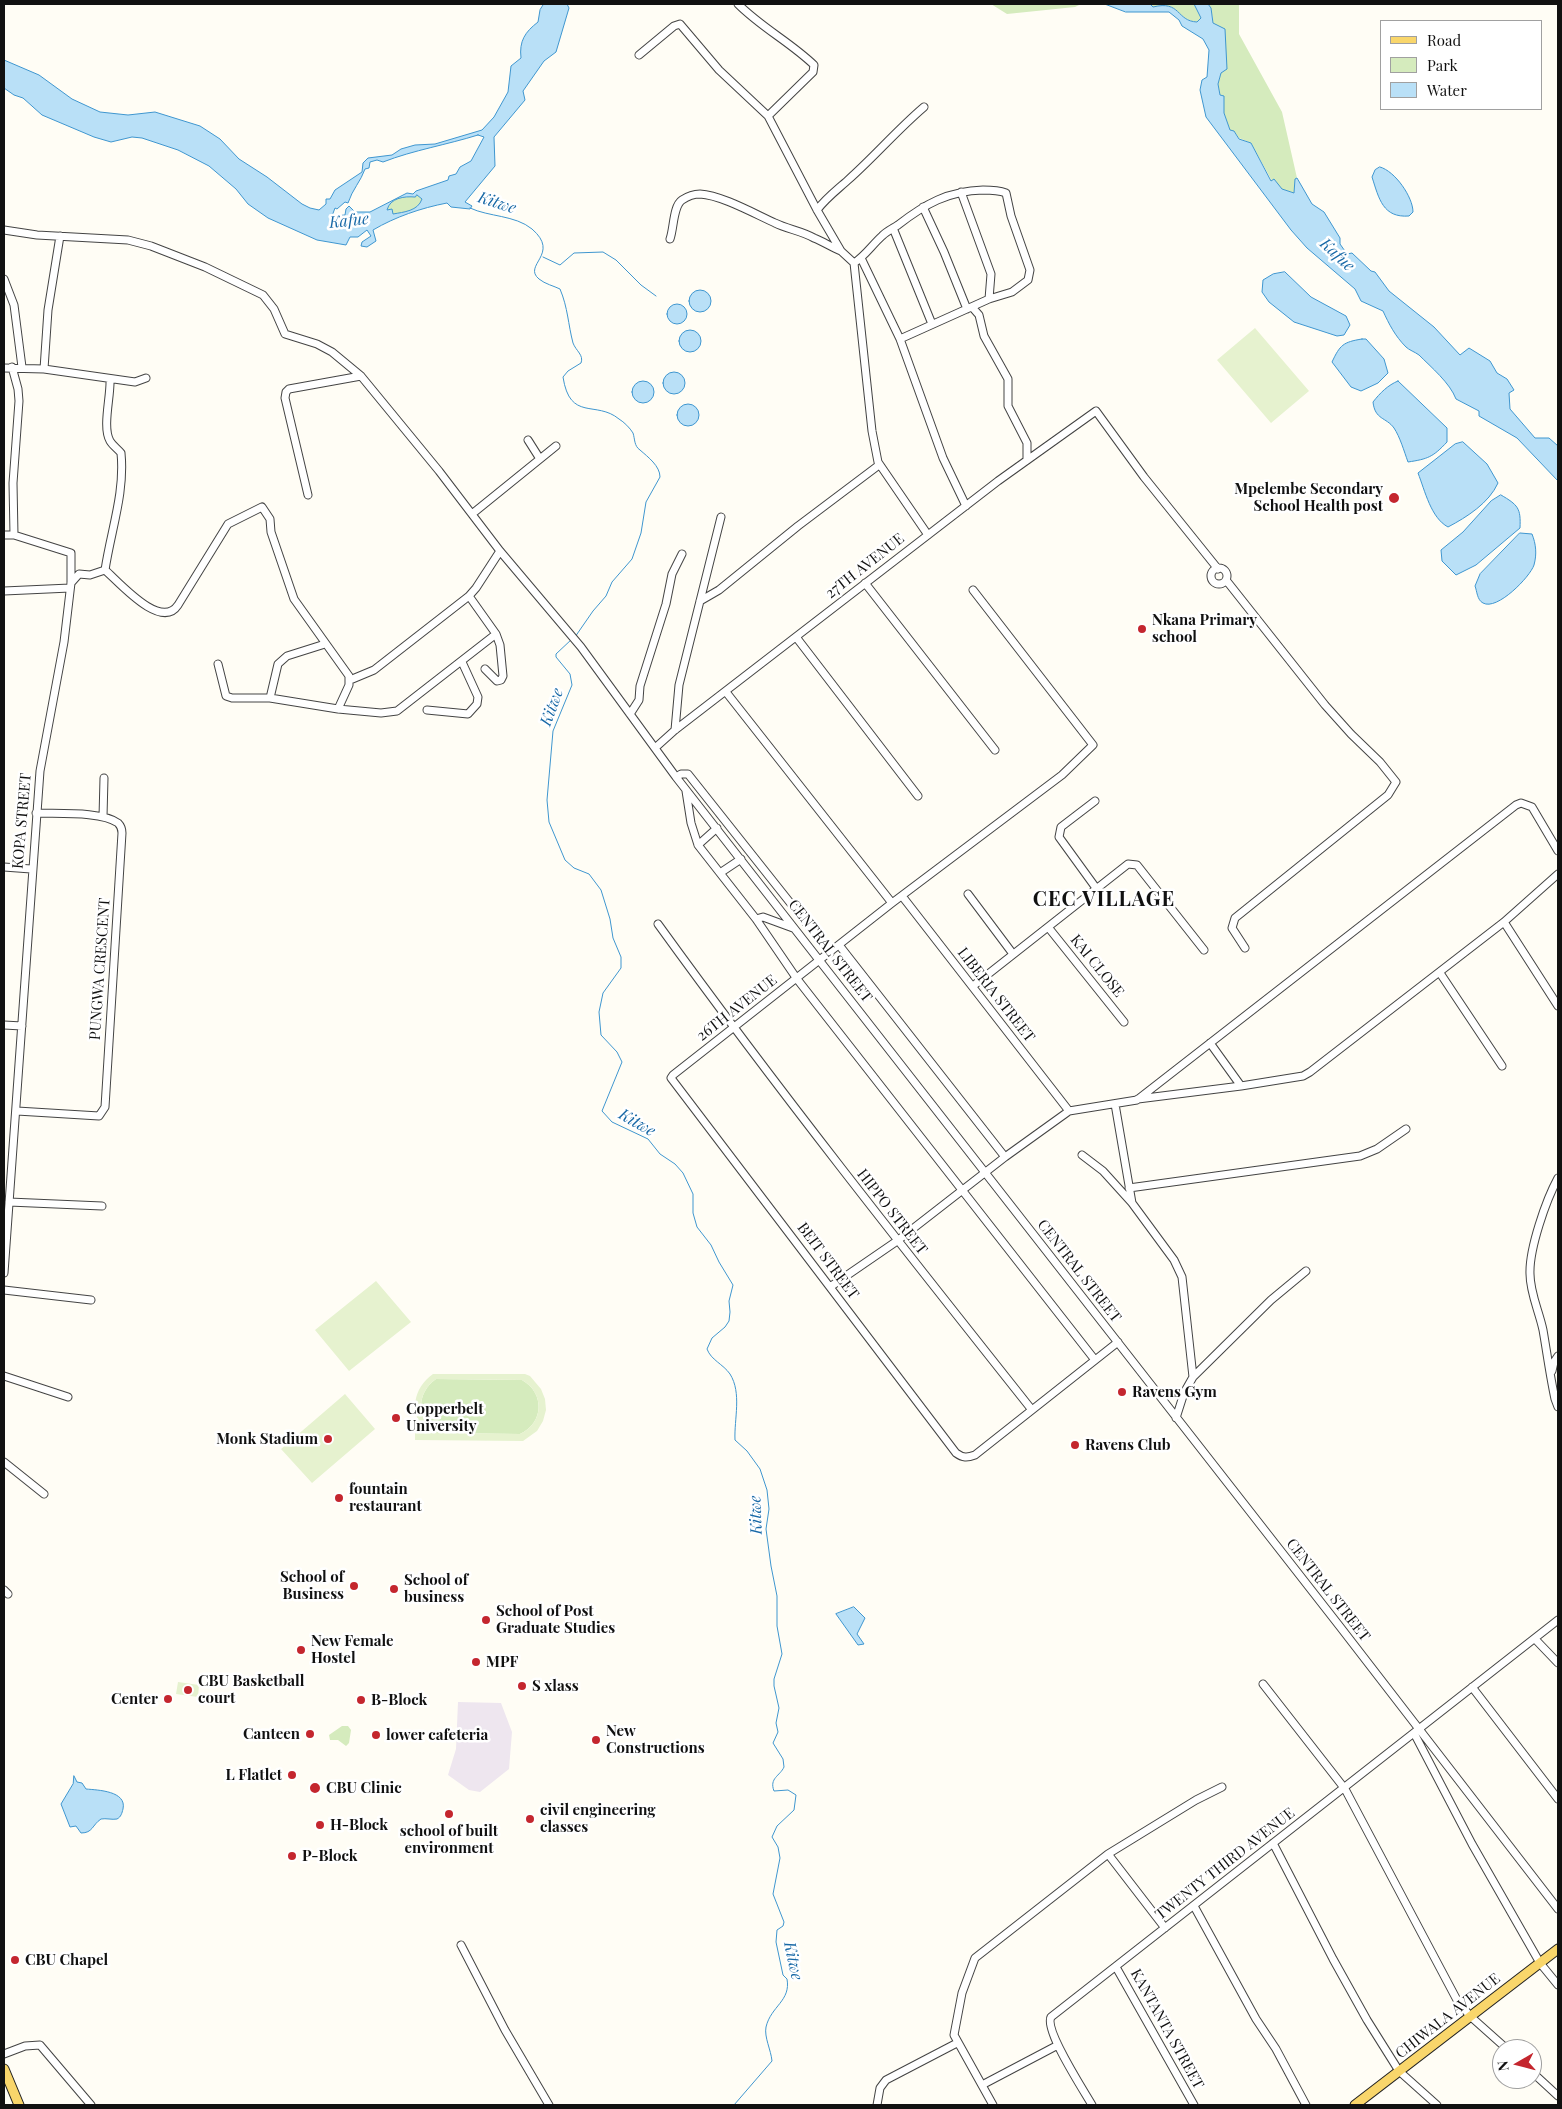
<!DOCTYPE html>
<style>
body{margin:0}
#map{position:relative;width:1562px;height:2109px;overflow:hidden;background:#fffdf5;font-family:"Playfair Display",serif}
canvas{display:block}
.frame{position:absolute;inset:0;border:5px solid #111;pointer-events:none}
.legend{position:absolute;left:1380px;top:20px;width:162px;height:90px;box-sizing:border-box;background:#fff;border:1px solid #a0a0a0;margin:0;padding:6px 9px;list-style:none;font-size:15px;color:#111}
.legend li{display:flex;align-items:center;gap:10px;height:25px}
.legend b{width:25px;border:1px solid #a0a0a0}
.north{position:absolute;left:1492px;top:2039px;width:50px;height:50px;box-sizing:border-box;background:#fff;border:1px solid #a0a0a0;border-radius:50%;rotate:262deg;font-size:14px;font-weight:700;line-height:20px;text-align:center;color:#111}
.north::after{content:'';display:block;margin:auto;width:18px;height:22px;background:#c4262e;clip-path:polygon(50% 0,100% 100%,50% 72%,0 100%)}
</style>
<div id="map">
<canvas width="1562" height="2109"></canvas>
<div class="frame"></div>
<ul class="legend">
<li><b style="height:6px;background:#f9d66b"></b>Road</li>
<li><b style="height:14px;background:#d5ebbd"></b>Park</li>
<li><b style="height:14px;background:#b9e0f7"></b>Water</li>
</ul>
<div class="north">N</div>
</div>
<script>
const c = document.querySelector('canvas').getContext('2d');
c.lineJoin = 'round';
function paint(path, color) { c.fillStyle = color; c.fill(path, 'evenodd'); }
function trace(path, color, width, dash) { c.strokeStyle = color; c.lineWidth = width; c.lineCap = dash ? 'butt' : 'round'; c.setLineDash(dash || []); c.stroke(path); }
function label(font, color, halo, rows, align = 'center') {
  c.font = font + ' "Playfair Display",serif'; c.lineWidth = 5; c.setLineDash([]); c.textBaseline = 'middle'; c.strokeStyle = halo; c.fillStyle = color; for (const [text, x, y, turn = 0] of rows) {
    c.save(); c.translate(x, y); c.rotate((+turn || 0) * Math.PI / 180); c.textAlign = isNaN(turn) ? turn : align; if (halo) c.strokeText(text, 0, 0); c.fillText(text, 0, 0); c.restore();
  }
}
const industrial = new Path2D(`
 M458,1702L501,1703L512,1732L509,1769L480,1792L469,1790L448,1775L456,1749Z`);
const green = new Path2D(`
 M991,4H1081L1075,7L1007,14Z
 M1150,4H1194L1201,18L1198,22C1176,21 1181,0 1153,7Z
 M1208,4H1239V34L1282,112L1297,178L1295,179L1294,193L1281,189L1274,179L1272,181L1251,143L1239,138L1234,131L1230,130L1224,113V96L1220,95L1218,84L1221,73L1211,8Z
 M417,195L422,199C418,211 404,212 393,214L387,210C390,198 404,196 415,197Z
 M436,1379L522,1380C545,1393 544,1423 520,1434L437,1433C416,1420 416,1393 436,1379Z
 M342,1726H348L351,1730L349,1743L346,1746L338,1740H330L329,1735Z`);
const pitch = new Path2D(`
 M1255,328L1309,391L1271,423L1217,360Z
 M376,1281L411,1322L349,1371L315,1330Z
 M433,1374H525L530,1376L541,1389L545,1399L546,1410L543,1421L537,1431L523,1441L415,1440V1432L425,1431C409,1413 413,1388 433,1374ZM436,1379L522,1380C545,1393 544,1423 520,1434L437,1433C416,1420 416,1393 436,1379Z
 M345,1394L375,1429L312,1483L281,1449Z
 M178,1682L199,1685L198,1697L176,1694Z`);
const water = new Path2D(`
 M544,4H567L569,8L556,52L544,61L523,91L525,100L494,137L495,166L465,202L472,206L470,209L451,207L447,203C421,208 395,217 373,230L376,241L367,247L361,246L362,242L371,236L367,230L358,237H350L346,245L317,240L268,218L248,204L236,189L209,166L178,150L142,138L132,137L111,142L94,137L42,115L23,98L14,95L4,88V60L39,75L72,99L100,112L128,115L155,112L200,126L220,139L239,159L267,177L302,204L310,208L319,210L326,204V199H330L335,190L362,172L363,163L368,158L392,155L401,149L415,145L435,144L482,130L494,117L508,92L511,66L521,58C519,41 525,32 538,22L540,10ZM478,135L484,137L471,161L460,167L456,174L449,176L448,180L416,191L413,194L407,193L370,212H355L349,206L346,209L345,215L332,216L335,208L337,209L345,202L348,203C352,190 361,181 365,169L369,168L370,162L377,160L383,162C414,150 446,145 478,135ZM417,195L422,199C418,211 404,212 393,214L392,209L387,210C390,198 404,196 415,197Z
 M1105,4H1150L1153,7C1181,0 1176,21 1197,22L1201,18L1194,4H1208L1211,8L1213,23L1225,29L1227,69L1221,73L1218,84L1220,95L1224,96V113L1230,130L1234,131L1239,139L1251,143L1271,181L1274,179L1282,189L1294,193L1295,179L1297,178L1312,204L1324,212L1340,238V244L1347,254L1352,253L1371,271L1375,272L1389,291L1434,327L1460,355L1469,348L1490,361L1497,373L1507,379L1514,390L1509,393L1510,409L1535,438H1549L1558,446V481L1517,438L1479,416V411L1456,399C1450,383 1431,367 1419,355C1415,352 1409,350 1406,347C1395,336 1389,324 1383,311L1361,301L1355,289L1307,248L1291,230L1206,117L1200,90L1202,80L1207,77L1209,50L1203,39L1182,26L1179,20L1169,12H1126Z
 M1380,167C1395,171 1413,197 1413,212L1409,216C1383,218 1379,199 1372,177L1375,170Z
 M1285,272L1311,297L1346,316L1350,325L1344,335L1337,336L1294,322L1269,302L1262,292L1263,280L1273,274Z
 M689 301a11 11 0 1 1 22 0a11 11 0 1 1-22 0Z
 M667 314a10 10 0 1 1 20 0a10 10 0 1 1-20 0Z
 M679 341a11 11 0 1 1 22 0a11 11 0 1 1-22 0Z
 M1362,339H1366L1384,359L1388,373L1378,383L1361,391L1351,387L1332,362C1340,345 1343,342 1362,339Z
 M663 383a11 11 0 1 1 22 0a11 11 0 1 1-22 0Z
 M632 392a11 11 0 1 1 22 0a11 11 0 1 1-22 0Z
 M1398,381L1447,428V442C1433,457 1428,459 1408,462C1404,451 1400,437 1394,428C1386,417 1375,420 1373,402C1380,393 1388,385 1398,381Z
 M677 415a11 11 0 1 1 22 0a11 11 0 1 1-22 0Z
 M1463,442L1487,464L1498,483C1489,503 1467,517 1448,527C1431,518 1425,491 1418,473L1455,444Z
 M1501,495C1518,505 1521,508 1520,528L1476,565L1456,575L1442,561L1441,550L1463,532L1491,501Z
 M1520,533L1532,534C1536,544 1537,554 1534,565C1530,577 1497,611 1483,603C1477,600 1477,591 1475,586L1480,574Z
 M854,1607L865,1618L857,1634L864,1644L858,1645L836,1614Z
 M74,1776L77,1782L82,1783L86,1789C98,1790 127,1791 123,1809C122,1813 121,1817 117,1819C112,1820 106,1818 101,1819C92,1825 93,1833 81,1833L76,1826L70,1827L61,1804L73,1784Z`);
const stream = new Path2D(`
 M470,208C489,217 515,215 532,229C561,254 522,265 539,279C545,284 554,286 560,289C568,308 568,324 573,343C576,351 584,355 581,363L568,371L563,377C570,422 596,400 619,419C624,422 630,428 633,433C635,439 634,446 640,450C648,457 660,466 660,477L646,502L641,533L632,559L612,582L606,596L593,611L575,637
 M543,257L560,265L574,253L603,252L616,260L641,285L656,296
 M572,639L556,654V657L570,674L572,685L553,731L547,800L549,822L565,860L574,868L589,874L601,890L610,919L613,938L621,957V968L603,993L599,1012L601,1035L617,1052L622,1062L602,1111L612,1122L648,1139L660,1154L675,1164L683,1173L693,1194V1213L697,1227L711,1245L719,1262L733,1285L729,1301L730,1312L729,1321L725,1327L712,1338L707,1349C711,1360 723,1364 730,1374C742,1393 734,1419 735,1440L747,1451L760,1469L767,1490L769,1509L766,1529L771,1566L777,1596V1626L782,1654L774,1679V1686L779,1708L776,1723L778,1732L773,1743L783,1759L784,1767C780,1776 769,1778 774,1791L788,1790L796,1795L794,1810L777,1826L772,1837L778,1847L780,1858L773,1894L784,1922L783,1926L777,1930L776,1942L783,1975L787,1979C791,2001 771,2006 766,2027C764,2037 771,2050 772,2061L734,2105`);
const minor = new Path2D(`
 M738,4C762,28 790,42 814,65L813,72L768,116
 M639,55L674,26L680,24L719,70L768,116L817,210L841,251L854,263L872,431L878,462L928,535
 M961,192L991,274L989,299
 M923,207L944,252L967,309
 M817,210C826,198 837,190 848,180C874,157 897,130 924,107
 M893,228L932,324
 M4,230L37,235L128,240L151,246L205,267L263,295L274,309L285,334L317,344L332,352L361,376L439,471L500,551L581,647L676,777L1341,1628L1558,1909
 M670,239C674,228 673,206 682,200C688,196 693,194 700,194C721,195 755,214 775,223C787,229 802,231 814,238C824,242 831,247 841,251
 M861,258L900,339L943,458L966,506
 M854,263C865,256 872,245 882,236C887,231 892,229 898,225C925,204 948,191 983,190C990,190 998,190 1006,193L1011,216L1030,270L1028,280L1012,292L989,299L900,339
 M4,279L14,305L22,367
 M972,307L979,315L984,336L1008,379V406L1027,443V460
 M12,367L18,389L19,401L13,483L14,535
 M4,368L44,369L135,382L146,378
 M44,369L48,310L60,236
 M528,440L540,459
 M308,495L285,398L286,392L289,389L361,376
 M472,514L556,446
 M4,535H14L71,553V583L64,642L40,771L4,1273
 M1211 576a8 8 0 1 1 16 0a8 8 0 1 1-16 0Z
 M105,570C119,582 161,631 178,605L228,524L262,507L270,519L271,532L294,599L349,676V685L338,709
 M105,570C111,530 125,493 121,453C118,449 113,446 110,441C102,427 111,396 110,379
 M1226,580L1325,705L1351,734L1380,762L1396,782L1388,795L1235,918L1232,928L1245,948
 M71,583L79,574L90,575L105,570
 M865,583L995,750
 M973,590L1093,745L1062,775L892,903L673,1075L671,1078L956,1453C963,1458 967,1458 975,1455L1118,1342
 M4,591L70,588
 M700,601L719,590L798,526L879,465
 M796,637L918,796
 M218,664L226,696L232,698H270L338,709L381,713L397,711L496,634L469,596L476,588L500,551
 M485,669L497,681L501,680L503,676L500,645L496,634
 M350,680L374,670L469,596
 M726,692L892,903
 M270,698L278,664L287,656L325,644
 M427,710L468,714L477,704L478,697L462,662
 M630,714L639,700L640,686L666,604L672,574L682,554
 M675,730L679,685L721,517
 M655,748L675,730L998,481L1096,411L1144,477L1218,569
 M676,777L681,774H688L830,953
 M686,791L691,823L698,845L756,919
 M1095,801L1061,827L1059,837L1096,888
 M103,817L104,778
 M698,845L717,828
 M4,867L31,869
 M720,873L741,859
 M968,894L1013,954
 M902,896L1069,1111
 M1504,922L1558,1006
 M658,924C778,1090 905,1250 1032,1410
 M1048,927L1124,1022
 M793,928L763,917L756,919L797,979L1095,1360
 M839,945L1005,1157
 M1440,973L1502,1066
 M973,986L1128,864L1137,865L1204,950
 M4,1025L22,1026
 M1210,1043L1241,1086L1303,1076L1310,1072L1504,922L1558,874
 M1138,1099L1241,1086
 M1115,1104L1132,1203L1174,1260L1182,1277L1193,1377
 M17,1111L99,1116L105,1107L122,833C122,829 121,826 118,823C102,811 57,814 36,813
 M1082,1155L1103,1171L1132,1203
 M1558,1178C1546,1200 1529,1249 1530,1274C1530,1293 1539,1311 1543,1330C1547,1353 1550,1376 1555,1399L1558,1407
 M1129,1188L1360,1156L1377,1149L1406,1129
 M9,1202L102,1206
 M830,1287L897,1241L1005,1157L1069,1111L1137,1100L1516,805L1521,803L1532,807L1558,851
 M4,1290L91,1300
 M1552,1371L1554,1362L1558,1356
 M4,1376L68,1397
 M1176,1418L1184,1393L1193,1377L1271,1300L1306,1271
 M4,1462L44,1494
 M4,1590L8,1594
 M1535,1639L1558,1663
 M1263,1684L1345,1789L1457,2000L1470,2016L1507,2049
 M1472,1687L1558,1799
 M1414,1733L1472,1844L1540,1963L1558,1985
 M1273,1843L1333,1959L1367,2020L1399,2071L1437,2105
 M1108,1854L1165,1928
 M1194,1906L1256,2019L1276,2049L1306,2105
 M461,1945L505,2030L549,2105
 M1116,1967L1194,2105
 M4,2054L25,2046L40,2045L91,2105
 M1532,2072L1558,2096
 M982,2085L1058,2045
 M877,2105L880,2088L886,2080L957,2043
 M993,2105L954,2035L962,1993L975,1958L1108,1854L1196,1800L1222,1787
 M1092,2105C1084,2091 1044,2030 1051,2017L1558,1620`);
const major = new Path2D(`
 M4,2069L19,2105
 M1355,2105L1558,1949`);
const markers = [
 [1394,498,6,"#c4262e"],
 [1142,629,5,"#c4262e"],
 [1122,1392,5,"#c4262e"],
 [396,1418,5,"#c4262e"],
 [328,1439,5,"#c4262e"],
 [1075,1445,5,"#c4262e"],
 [339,1498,5,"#c4262e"],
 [354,1586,5,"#c4262e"],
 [394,1589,5,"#c4262e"],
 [486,1620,5,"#c4262e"],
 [301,1650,5,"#c4262e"],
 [476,1662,5,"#c4262e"],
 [522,1686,5,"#c4262e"],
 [188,1690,5,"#c4262e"],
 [168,1699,5,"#c4262e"],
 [361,1700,5,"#c4262e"],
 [310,1734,5,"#c4262e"],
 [376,1735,5,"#c4262e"],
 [596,1740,5,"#c4262e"],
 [292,1775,5,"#c4262e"],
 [315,1788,6,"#c4262e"],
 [449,1814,5,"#c4262e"],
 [530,1819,5,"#c4262e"],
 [320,1825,5,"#c4262e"],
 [292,1856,5,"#c4262e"],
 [15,1960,5,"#c4262e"]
];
const poiNames = [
 ["Mpelembe Secondary",1383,489,"right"],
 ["School Health post",1383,506,"right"],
 ["Nkana Primary",1152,620],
 ["school",1152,637],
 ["Ravens Gym",1132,1392],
 ["Copperbelt",406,1409],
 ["University",406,1426],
 ["Monk Stadium",318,1439,"right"],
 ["Ravens Club",1085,1445],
 ["fountain",349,1489],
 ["restaurant",349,1506],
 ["School of",344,1577,"right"],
 ["Business",344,1594,"right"],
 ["School of",404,1580],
 ["business",404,1597],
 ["School of Post",496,1611],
 ["Graduate Studies",496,1628],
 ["New Female",311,1641],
 ["Hostel",311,1658],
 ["MPF",486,1662],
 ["CBU Basketball",198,1681],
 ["court",198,1698],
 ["S xlass",532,1686],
 ["Center",158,1699,"right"],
 ["B-Block",371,1700],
 ["New",606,1731],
 ["Constructions",606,1748],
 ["Canteen",300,1734,"right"],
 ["lower cafeteria",386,1735],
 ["L Flatlet",282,1775,"right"],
 ["CBU Clinic",326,1788],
 ["civil engineering",540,1810],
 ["classes",540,1827],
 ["H-Block",330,1825],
 ["school of built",449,1831,"center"],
 ["environment",449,1848,"center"],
 ["P-Block",302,1856],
 ["CBU Chapel",25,1960]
];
const streetNames = [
 ["27TH AVENUE",865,566,-38],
 ["KOPA STREET",22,821,-85],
 ["CENTRAL STREET",830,951,52],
 ["KAI CLOSE",1097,966,51],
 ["PUNGWA CRESCENT",100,969,-86],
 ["LIBERIA STREET",996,995,52],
 ["26TH AVENUE",737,1008,-38],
 ["HIPPO STREET",892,1212,52],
 ["BEIT STREET",828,1261,53],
 ["CENTRAL STREET",1079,1271,52],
 ["CENTRAL STREET",1328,1590,52],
 ["TWENTY THIRD AVENUE",1225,1864,-38],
 ["CHIWALA AVENUE",1448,2016,-38],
 ["KANTANTA STREET",1167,2029,61]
];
const waterNames = [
 ["Kitwe",497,203,18],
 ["Kafue",349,221,-6],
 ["Kafue",1337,255,43],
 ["Kitwe",552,707,-70],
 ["Kitwe",637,1123,30],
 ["Kitwe",756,1515,-92],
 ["Kitwe",793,1961,78]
];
const districtNames = [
 ["CEC VILLAGE",1104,900]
];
paint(industrial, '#eee6ef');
paint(green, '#d5ebbd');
paint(pitch, '#e6f2cf');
paint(water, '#b9e0f7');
trace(water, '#3f96cf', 1);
trace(stream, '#3f96cf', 1);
trace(minor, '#444', 9);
trace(major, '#222', 11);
trace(minor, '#fff', 7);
trace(major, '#f9d66b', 9);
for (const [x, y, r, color] of markers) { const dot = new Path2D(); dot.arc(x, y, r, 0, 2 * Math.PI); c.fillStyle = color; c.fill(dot); trace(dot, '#fff', 2); }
label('bold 15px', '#111', '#fff', poiNames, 'left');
label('15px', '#111', '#fff', streetNames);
label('italic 16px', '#1768a6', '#fff', waterNames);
c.letterSpacing = '1px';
label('bold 20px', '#111', '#fff', districtNames);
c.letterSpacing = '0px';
</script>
